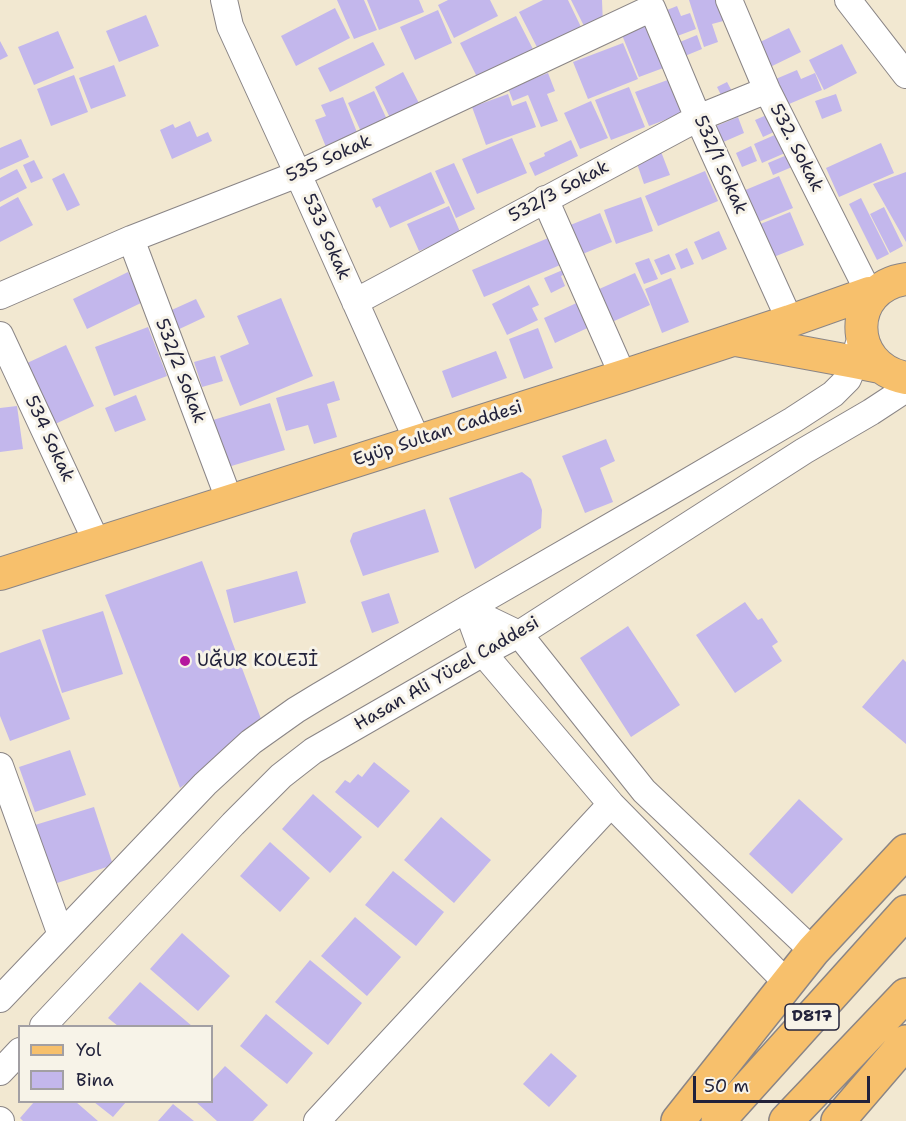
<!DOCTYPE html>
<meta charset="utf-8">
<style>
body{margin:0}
#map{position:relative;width:906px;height:1121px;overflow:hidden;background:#f2e8d1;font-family:"Shantell Sans",sans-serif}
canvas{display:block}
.legend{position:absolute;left:18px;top:1025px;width:195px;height:78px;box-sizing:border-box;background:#f7f3e8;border:2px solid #a29fa3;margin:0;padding:8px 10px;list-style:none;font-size:18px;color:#22223b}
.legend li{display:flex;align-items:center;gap:12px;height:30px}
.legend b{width:30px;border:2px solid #a29fa3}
.scale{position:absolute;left:693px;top:1076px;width:177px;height:27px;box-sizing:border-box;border:3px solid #22223b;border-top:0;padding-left:8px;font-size:18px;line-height:21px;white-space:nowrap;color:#22223b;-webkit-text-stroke:4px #f7f3e8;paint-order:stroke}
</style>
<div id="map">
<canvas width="906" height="1121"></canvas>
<ul class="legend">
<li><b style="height:8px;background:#f7c06c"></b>Yol</li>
<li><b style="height:16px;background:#c3b7ec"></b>Bina</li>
</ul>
<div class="scale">50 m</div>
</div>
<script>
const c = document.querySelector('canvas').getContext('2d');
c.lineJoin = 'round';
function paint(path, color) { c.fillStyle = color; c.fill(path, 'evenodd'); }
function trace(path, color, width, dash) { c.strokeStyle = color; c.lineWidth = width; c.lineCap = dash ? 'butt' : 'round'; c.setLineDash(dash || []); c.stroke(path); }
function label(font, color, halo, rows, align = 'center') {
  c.font = font + ' "Shantell Sans",sans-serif'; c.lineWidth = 6; c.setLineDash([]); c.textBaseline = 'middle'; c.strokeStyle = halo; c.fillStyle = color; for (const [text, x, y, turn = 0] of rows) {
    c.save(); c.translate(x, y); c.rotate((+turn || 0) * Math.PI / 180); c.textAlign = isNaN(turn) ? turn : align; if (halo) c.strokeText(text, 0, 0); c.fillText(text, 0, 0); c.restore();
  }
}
const building = new Path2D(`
 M337,0H364L377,30L354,39Z
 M367,0H419L424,12L379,30Z
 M448,0H490L498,16L454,38L438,5Z
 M543,0H568L582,29L539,51L519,12Z
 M571,0H602L603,26H584Z
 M689,0H720L727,20L712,24L718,42L704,47Z
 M677,6L681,16L690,13L696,29L672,38L662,12Z
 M335,8L350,38L296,66L281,36Z
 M438,10L452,43L415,60L400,27Z
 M146,15L159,46L119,62L106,31Z
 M516,16L535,53L479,81L460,43Z
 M649,24L666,67L639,77L622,35Z
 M789,28L801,52L766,69L754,45Z
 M58,31L74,68L34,85L18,47Z
 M697,35L702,49L680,58L675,44Z
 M0,41L8,56L0,60Z
 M373,42L385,65L330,92L318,68Z
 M623,43L638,79L588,99L573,62Z
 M842,44L857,73L824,90L809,60Z
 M114,65L126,96L91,109L79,78Z
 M797,70L801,79L815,73L822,90L782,107L771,81Z
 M403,72L422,109L393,124L375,87Z
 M548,73L555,91L547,94L558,121L541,127L528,95L513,101L508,88Z
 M74,75L88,112L51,126L37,89Z
 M673,78L686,112L649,126L635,92Z
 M727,82L735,97L725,103L717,87Z
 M629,87L645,127L611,140L595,100Z
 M374,91L389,124L363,136L348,103Z
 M508,94L512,106L526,101L536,127L486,145L472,107Z
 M836,94L842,111L822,119L815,101Z
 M343,97L360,140L328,152L315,120L326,116L321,105Z
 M591,101L608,138L580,149L564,113Z
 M769,114L776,131L763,137L755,120Z
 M738,117L744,133L721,143L714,127Z
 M190,121L197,137L208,132L212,141L172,159L160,130L173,124L175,128Z
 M777,134L785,153L762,163L754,144Z
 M512,138L527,173L477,194L462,159Z
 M21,139L29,157L0,170V148Z
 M571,140L578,156L535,176L529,163L545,156L544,153Z
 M881,143L894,173L839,197L826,168Z
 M751,146L757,161L742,167L736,153Z
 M660,149L670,175L644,184L635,158Z
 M787,155L792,167L773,175L768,163Z
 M34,160L43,178L31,183L23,165Z
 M454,163L475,209L456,218L435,171Z
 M17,169L27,188L0,202V178Z
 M705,171L718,201L658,226L645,196Z
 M431,172L445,203L390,228L380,206L376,208L372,199Z
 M906,172V242L873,184Z
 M64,173L80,205L67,211L52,179Z
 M779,176L793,208L756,223L743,191Z
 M18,197L33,225L0,242V207Z
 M641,197L653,231L616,244L604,210Z
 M861,198L889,254L877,260L849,204Z
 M449,206L461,234L419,251L407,224Z
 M884,207L903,246L890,253L870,214Z
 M790,212L804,245L771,258L758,225Z
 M600,213L612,242L580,255L568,226Z
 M719,231L727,249L702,260L694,242Z
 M553,236L565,263L484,297L472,270Z
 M687,248L694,264L681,269L675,254Z
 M669,254L676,269L661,275L654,260Z
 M649,258L658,279L644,284L635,263Z
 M565,269L567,273L561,276L565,286L551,293L544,278Z
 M128,272L143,302L87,329L73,299Z
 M635,273L650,305L612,322L597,290Z
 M671,278L689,322L662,333L645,289Z
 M529,285L539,305L532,308L538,320L507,335L492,304Z
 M281,298L313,376L240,406L220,356L249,344L237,316Z
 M196,299L205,317L173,332L165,313Z
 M583,300L594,325L555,343L544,318Z
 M148,327L167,376L114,396L95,347Z
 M538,328L553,368L524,379L509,339Z
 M66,345L94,406L53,425L25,364Z
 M496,351L507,378L452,398L442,371Z
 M215,356L223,381L202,387L194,362Z
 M334,381L340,400L327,404L337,437L314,444L308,425L286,431L276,398Z
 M136,395L146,420L115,432L105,408Z
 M270,403L285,450L228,467L213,420Z
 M17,406L23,449L0,452V408Z
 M606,439L615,461L600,468L613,502L585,513L562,456Z
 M522,472L531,479L542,510L541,528L475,569L449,498Z
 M425,509L439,552L363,576L350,541L353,533Z
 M202,561L264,727L180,788L105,595Z
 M297,571L306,603L234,623L226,590Z
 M389,593L399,623L372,633L361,602Z
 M745,602L758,620L762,618L778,642L772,646L782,661L735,693L696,635Z
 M103,611L123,674L62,693L42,630Z
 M628,626L680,705L631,737L580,658Z
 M40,639L70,719L10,741L0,716V653Z
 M903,659L906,662V744L862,707Z
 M70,750L86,795L35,812L19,767Z
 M374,762L410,791L378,828L335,792L345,780L350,783L358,774L362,777Z
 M313,794L362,837L330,873L282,829Z
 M799,799L843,839L792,894L749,854Z
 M94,807L113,865L54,884L35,825Z
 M441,817L491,860L454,903L404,860Z
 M270,842L310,878L280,912L240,876Z
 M393,871L444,912L416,946L365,905Z
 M355,917L401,957L367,996L321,956Z
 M182,933L230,976L198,1011L150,969Z
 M310,960L362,1003L328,1045L275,1002Z
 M140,982L192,1026H118L108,1018Z
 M266,1014L313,1053L287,1084L240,1046Z
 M551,1053L577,1076L549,1107L523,1084Z
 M225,1066L268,1105L253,1121H217L196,1102H212V1080Z
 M34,1102H76L98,1121H23L20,1118Z
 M94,1102H126L113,1117Z
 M173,1104L194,1121H158Z`);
const minor = new Path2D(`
 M224,0L230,26L307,194L417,440
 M729,0L767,90L869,293
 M848,0L906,75
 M545,199L623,376
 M131,239L230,502
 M0,296L131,239L298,174L652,8L698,118L790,321
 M355,302L698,118L767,90
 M0,335L97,543
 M467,609L483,653L611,804L787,983
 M467,609L519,634L644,791L813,951
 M0,766L61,935
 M0,999L205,784L230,761L251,742L296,710L319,696L467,609L658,499L793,420L833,394L848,379L855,362L858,346
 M43,1026L233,824L281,776L313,751L483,653L519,634L804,451L871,412L906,389
 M0,1072L20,1051
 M0,1120L1,1121
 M317,1121L611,804`);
const major = new Path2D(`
 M906,279C847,287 846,366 906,378
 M736,340L855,362L880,367
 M0,574L623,376L790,321L869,293L874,294`);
const highway = new Path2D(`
 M678,1121L813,951L906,851
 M718,1121L906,912
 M786,1121L906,995
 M838,1121L906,1042`);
const markers = [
 [185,661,6,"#b5179e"]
];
const shields = [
 [812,1017,54]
];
const shieldNames = [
 ["D817",812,1017]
];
const streetNames = [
 ["532. Sokak",796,148,63],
 ["535 Sokak",329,159,-24],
 ["532/1 Sokak",720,165,66],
 ["532/3 Sokak",559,192,-28],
 ["533 Sokak",326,237,66],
 ["532/2 Sokak",180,371,69],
 ["Eyüp Sultan Caddesi",438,434,-18],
 ["534 Sokak",49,439,65],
 ["Hasan Ali Yücel Caddesi",447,674,-30]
];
const poiNames = [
 ["UĞUR KOLEJİ",197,661]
];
paint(building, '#c3b7ec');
trace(minor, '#8a8586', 28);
trace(major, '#8a8586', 34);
trace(highway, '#8a8586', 36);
trace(minor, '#fff', 26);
trace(major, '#f7c06c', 32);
trace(highway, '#f7c06c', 33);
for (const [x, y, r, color] of markers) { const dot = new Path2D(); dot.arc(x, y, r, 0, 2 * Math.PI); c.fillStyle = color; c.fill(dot); trace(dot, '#f7f3e8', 2); }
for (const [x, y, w] of shields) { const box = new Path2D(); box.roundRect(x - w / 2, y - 13, w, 26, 4.5); c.fillStyle = '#f7f3e8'; c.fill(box); trace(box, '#22223b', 1.5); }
label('bold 16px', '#22223b', null, shieldNames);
label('18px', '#22223b', '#f7f3e8', streetNames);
label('18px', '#22223b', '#f7f3e8', poiNames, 'left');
</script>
